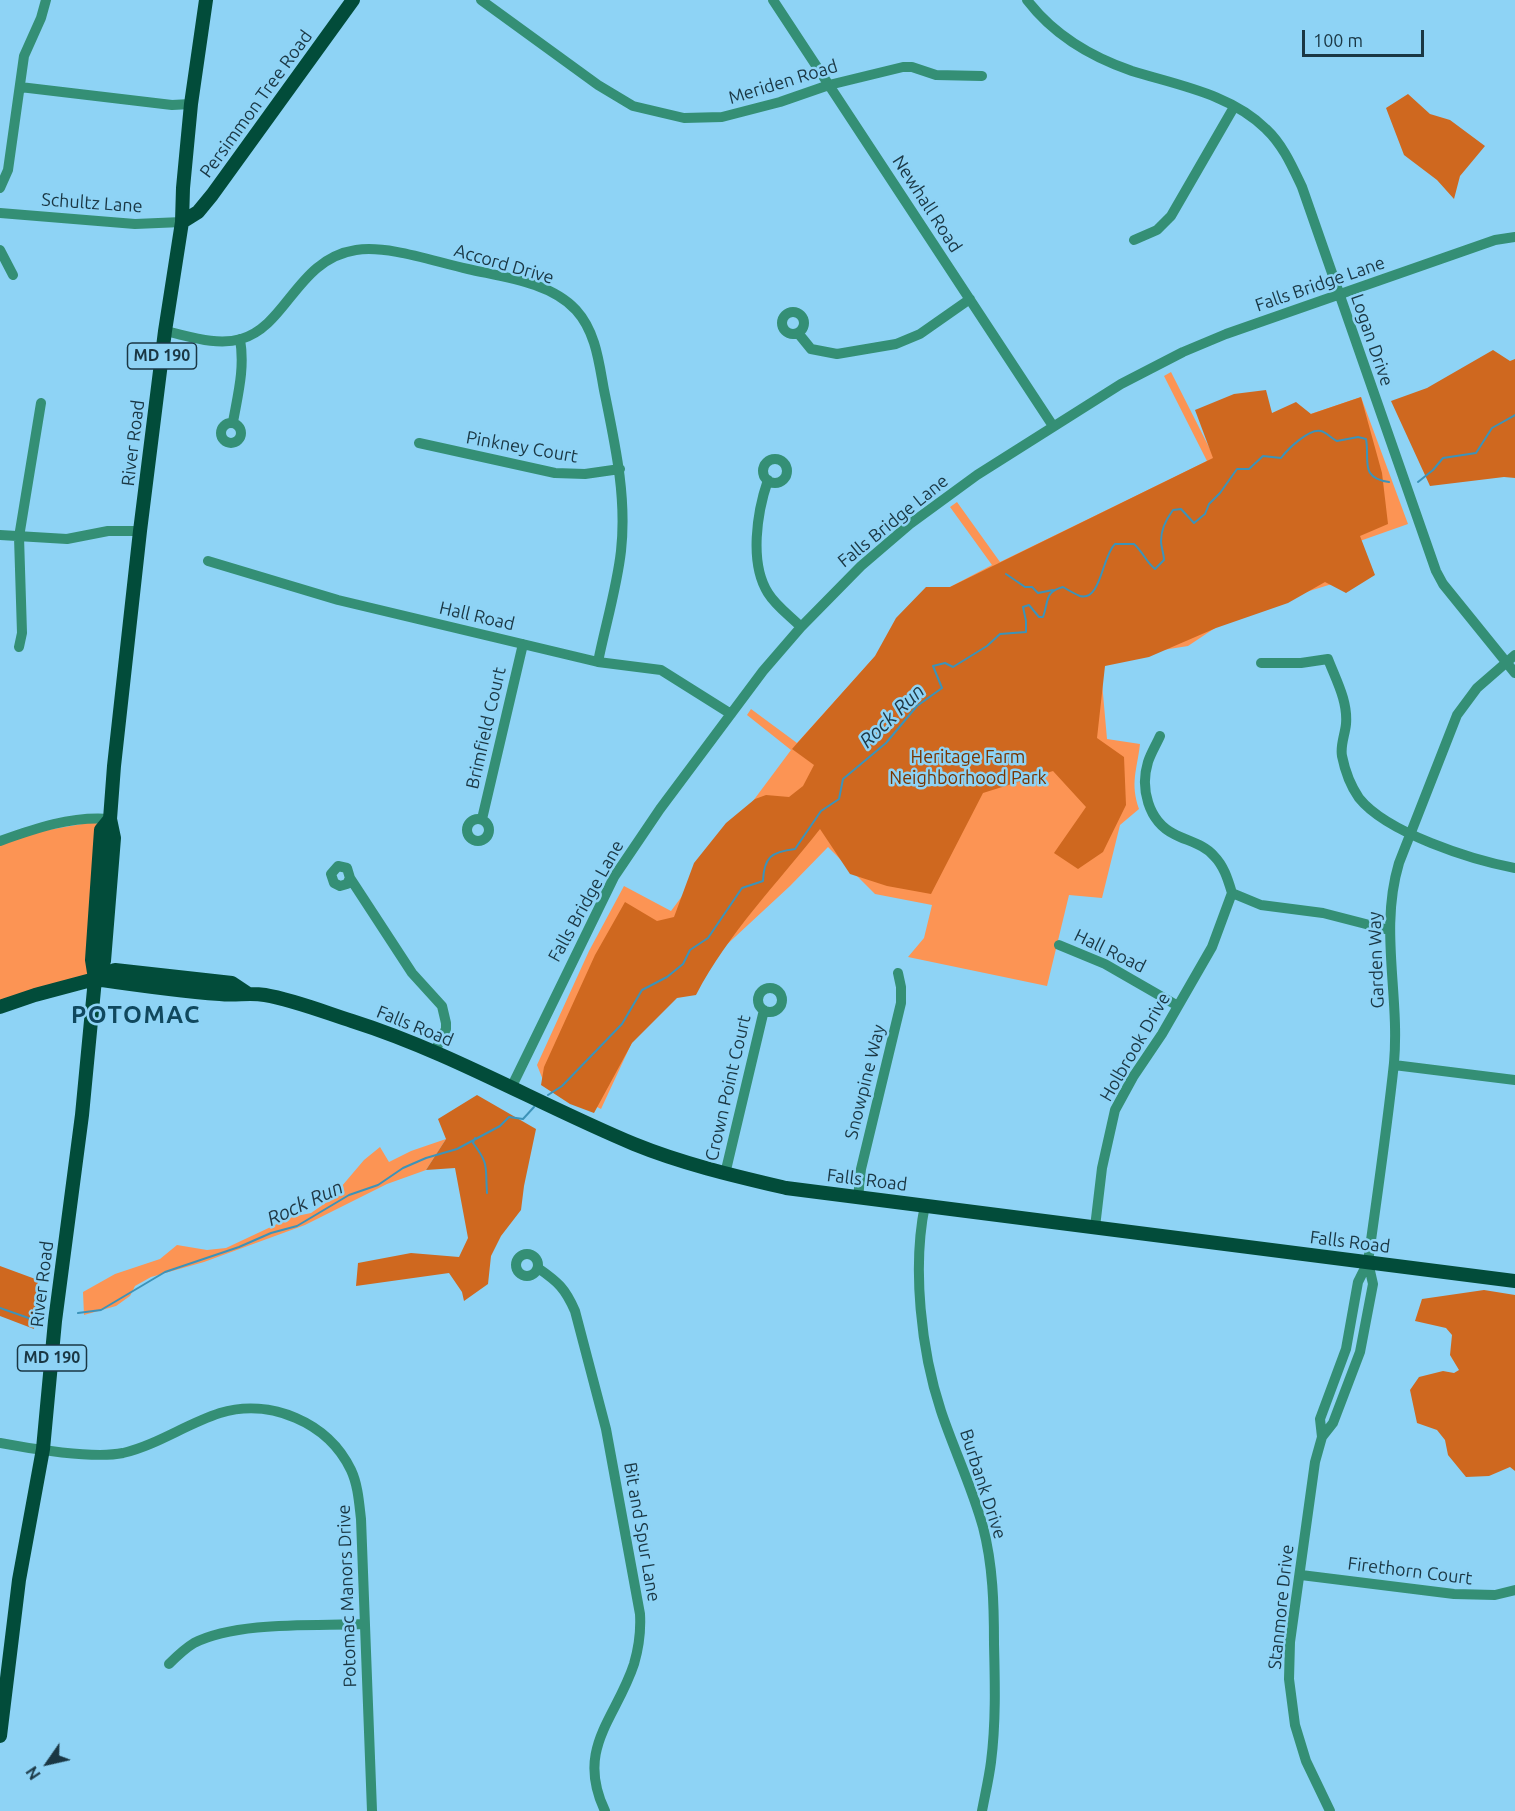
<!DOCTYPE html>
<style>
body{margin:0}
#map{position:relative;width:1515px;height:1811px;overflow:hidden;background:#8ed3f5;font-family:Ubuntu,sans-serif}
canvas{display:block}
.north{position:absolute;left:18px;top:1733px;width:60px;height:60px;-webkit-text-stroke:4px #8ed3f5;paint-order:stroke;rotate:236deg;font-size:16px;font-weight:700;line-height:24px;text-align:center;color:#1a3744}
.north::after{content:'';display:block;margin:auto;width:21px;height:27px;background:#1a3744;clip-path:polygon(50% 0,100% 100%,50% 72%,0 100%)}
.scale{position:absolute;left:1302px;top:30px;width:122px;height:27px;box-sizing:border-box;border:3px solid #1a3744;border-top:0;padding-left:8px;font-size:18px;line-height:21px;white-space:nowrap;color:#1a3744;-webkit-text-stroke:4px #8ed3f5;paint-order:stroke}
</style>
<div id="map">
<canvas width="1515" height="1811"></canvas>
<div class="north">N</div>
<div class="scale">100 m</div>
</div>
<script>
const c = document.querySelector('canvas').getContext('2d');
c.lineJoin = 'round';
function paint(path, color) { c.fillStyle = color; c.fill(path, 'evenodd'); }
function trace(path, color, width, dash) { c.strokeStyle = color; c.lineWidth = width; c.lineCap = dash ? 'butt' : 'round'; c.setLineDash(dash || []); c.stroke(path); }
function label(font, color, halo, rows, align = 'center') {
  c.font = font + ' Ubuntu,sans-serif'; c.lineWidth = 5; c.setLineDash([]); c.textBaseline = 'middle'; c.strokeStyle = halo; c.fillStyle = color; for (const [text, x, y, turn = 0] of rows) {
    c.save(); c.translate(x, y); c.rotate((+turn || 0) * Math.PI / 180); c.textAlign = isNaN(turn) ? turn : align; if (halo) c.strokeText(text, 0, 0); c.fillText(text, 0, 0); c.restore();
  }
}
const green = new Path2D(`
 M1171,372L1214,457L1281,424L1361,397L1408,524L1357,542L1332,584L1254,608L1218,626L1188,646L1100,660L1107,739L1140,744C1137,770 1130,783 1139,809L1120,825L1102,898L1069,895L1047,986L908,957L924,938L932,905L875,894L828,847L790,886L640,1025L601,1109L543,1080L537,1065L589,951L624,886L671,911L791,750L747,715L751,709L797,743L927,599L992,565L950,507L957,502L1000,562L1207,461L1164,376Z
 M110,819L95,979L0,1007V841L14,836Z
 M446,1139L426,1170L387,1184L305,1225L204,1262L151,1277L135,1286L130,1296L116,1306L84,1315L83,1292L115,1274L160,1259L177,1245L207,1250L226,1248L292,1217L311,1213L330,1200L364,1160L380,1147L389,1162L411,1151Z`);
const forest = new Path2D(`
 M1408,94L1430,114L1450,120L1485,146L1460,176L1454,199L1437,180L1404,155L1386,108Z
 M1493,350L1510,361L1515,359V478L1504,477L1430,486L1391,401L1427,388Z
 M1266,390L1272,413L1296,402L1311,414L1361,397L1382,473L1388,524L1360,536L1375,575L1346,593L1325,582L1288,603L1216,628L1149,657L1105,666L1097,738L1124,757L1126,805L1103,852L1078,869L1054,853L1086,807L1053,771L983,793L931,894L887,886L850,874L820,829C777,884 729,932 696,995L677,998L632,1043L594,1113L570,1104L541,1085L544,1067L595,955L625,902L657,921L674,917L694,863L726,823L755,799L766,795L789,797L803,786L814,765L792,749L875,656L896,618L926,587H950L1213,458L1195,410L1234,394Z
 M477,1095L536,1129L524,1186L521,1210L501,1236L491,1256L488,1284L464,1301L462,1292L449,1273L356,1286L358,1263L411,1253L459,1257L468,1238L455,1168L426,1170L446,1139L438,1119Z
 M0,1266L38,1280L34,1329L0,1316Z
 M1484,1290L1515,1295V1471L1510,1467L1489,1476L1466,1477L1448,1455L1445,1440L1437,1430L1417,1423L1410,1390L1419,1377L1443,1371L1454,1373L1459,1370L1450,1355L1452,1335L1446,1328L1415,1321L1422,1299Z`);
const stream = new Path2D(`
 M1418,482L1433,470L1443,458L1476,453L1492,428L1515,415
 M1006,574L1025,587H1032L1038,593L1053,590
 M548,1095L562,1086L622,1024L642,990L667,977L683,964L690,950L708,938L742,888L763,881C764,857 771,852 795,849L821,811L839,799L843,779L886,743L917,706L942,688L933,666L945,663L953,667L987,646L1000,634L1026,632V621L1023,607L1029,605L1039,617H1043C1049,601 1044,592 1063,587C1068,590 1075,594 1080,596C1101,602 1102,556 1115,544H1134C1143,552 1146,562 1155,569L1164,560C1164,554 1161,547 1161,541C1161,530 1167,518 1173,510L1181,509L1194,523L1205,514L1209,504L1220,493L1237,469H1249L1263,456L1281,458C1287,450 1309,428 1321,431C1326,432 1332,439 1337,441L1358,437L1366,439C1370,460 1359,478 1389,482
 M475,1138L473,1143C490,1165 485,1168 487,1193
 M0,1308L37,1321
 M78,1313L101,1310L165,1272L239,1247L271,1233L297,1226L349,1195L378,1185L403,1168L426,1158L457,1149L500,1126L509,1117L523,1119L534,1107`);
const minor = new Path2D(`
 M481,0L598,85L633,106L684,118L722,117L780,102L829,85L903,67H912L936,75L982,76
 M773,0L1053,426
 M1027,0C1053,34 1091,57 1132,71C1177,85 1231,94 1266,129C1283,145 1292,166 1302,187L1436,571L1443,584L1515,673
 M20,87L172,105L191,104
 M0,188L8,170L24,56L41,18L46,0
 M0,213L135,224L182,222
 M1134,240L1157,230L1171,216L1234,107
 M0,250L13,275
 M782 323a11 11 0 1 1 22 0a11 11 0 1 1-22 0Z
 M165,331C189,336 216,346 241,339C287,326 297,259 356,250C389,245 435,262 468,269C503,277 550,282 576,310C596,332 599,363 604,390C615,444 627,497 621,551C617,587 605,627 598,662
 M798,333L811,349L837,354L896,344L920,334L970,299
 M233,422C238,394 245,368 240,339
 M221 433a10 10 0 1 1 20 0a10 10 0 1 1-20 0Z
 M419,443L555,473L585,474L620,469
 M763 471a12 12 0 1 1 24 0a12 12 0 1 1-24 0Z
 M768,480C757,512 749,563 768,593C776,606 790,616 801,627
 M0,535L67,539L108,531H140
 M208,561L338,600L598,662L661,670L731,714
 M19,647L22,633L19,537L41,403
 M1261,663H1301L1328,659C1336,680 1348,701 1346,724C1345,735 1340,745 1342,756C1345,771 1350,785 1359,798C1387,833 1472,860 1515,868
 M1160,736C1156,745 1151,753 1148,762C1140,788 1148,821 1174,834C1187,841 1204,844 1214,856C1224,866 1228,880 1232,893L1261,905L1323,913L1389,930
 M467 830a11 11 0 1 1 22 0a11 11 0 1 1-22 0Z
 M482,819L523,644
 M0,841C36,828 71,816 110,819
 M350,878L347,884L340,886L334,883L331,874L338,866L347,868L350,878L412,973L442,1006L446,1023V1029L434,1053
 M1059,945L1105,964L1178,1006
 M758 1000a12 12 0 1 1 24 0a12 12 0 1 1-24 0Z
 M1394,1065L1515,1080
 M511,1088L614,877L660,809L763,671L801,627L861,566L910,524L977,475L1121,384L1183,352L1226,334L1495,240L1515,237
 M725,1174L764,1010
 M858,1198L861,1169L901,1003V987L898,973
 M925,1205C912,1267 921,1351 941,1411C954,1450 972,1487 983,1527C993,1565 994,1605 994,1644C995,1683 996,1723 991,1762C989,1778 985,1795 982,1811
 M1095,1227L1102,1168L1115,1110L1133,1077L1162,1034L1212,947L1232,893
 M516 1265a11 11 0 1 1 22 0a11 11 0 1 1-22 0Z
 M538,1268C558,1282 565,1288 575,1311L606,1429L640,1614C641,1631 639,1647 634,1664C616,1719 575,1748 605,1811
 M1322,1437L1320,1419L1346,1349L1358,1282L1368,1262C1377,1196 1387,1129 1394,1063C1400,994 1379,930 1399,863L1457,715L1477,688L1515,655
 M0,1443C30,1449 94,1459 123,1453C157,1445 186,1424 220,1413C270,1398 328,1422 351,1470C358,1485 359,1502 361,1519L372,1811
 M1301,1575L1454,1594L1495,1595L1515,1590
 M169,1664C177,1656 184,1649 194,1643C237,1621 315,1626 364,1624
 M1330,1811L1306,1761L1295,1725L1289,1679L1290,1642L1315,1462L1322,1437L1333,1423L1360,1352L1373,1284L1368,1262`);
const major = new Path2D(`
 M182,222L198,212L212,195L353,0
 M95,979C136,985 178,991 220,994C237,996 248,992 265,995C294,1000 324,1012 352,1021C450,1052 540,1105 634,1144C683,1164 735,1176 786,1188L1515,1281
 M95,979L104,961L114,838L110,819L114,766L140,531L165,331L182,222L183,188L191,104L206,0
 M0,1007L35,995L95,979L115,970L232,983L247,993
 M0,1736L19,1580L43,1449L55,1321L82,1115L95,979L92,960L101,830L110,819`);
const shields = [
 [162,356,69],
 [52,1358,69]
];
const shieldNames = [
 ["MD 190",162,356],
 ["MD 190",52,1358]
];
const streetNames = [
 ["Meriden Road",783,82,-17],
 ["Persimmon Tree Road",256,104,-54],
 ["Schultz Lane",92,203,4],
 ["Newhall Road",927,204,57],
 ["Accord Drive",504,264,16],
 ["Falls Bridge Lane",1320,284,-19],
 ["Logan Drive",1372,340,71],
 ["River Road",133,443,-83],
 ["Pinkney Court",522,447,10],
 ["Falls Bridge Lane",893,521,-39],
 ["Hall Road",477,616,13],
 ["Brimfield Court",486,728,-77],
 ["Falls Bridge Lane",586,901,-61],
 ["Hall Road",1110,951,26],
 ["Garden Way",1376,960,-92],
 ["Falls Road",415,1026,22],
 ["Holbrook Drive",1135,1047,-60],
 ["Snowpine Way",865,1082,-76],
 ["Crown Point Court",728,1088,-77],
 ["Falls Road",867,1180,7],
 ["Falls Road",1350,1242,7],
 ["River Road",42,1284,-83],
 ["Burbank Drive",983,1484,72],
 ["Bit and Spur Lane",642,1532,80],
 ["Firethorn Court",1410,1571,7],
 ["Potomac Manors Drive",347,1596,-92],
 ["Stanmore Drive",1281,1607,-84]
];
const parkNames = [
 ["Heritage Farm",968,757],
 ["Neighborhood Park",968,778]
];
const waterNames = [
 ["Rock Run",892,716,-44],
 ["Rock Run",305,1203,-25]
];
const districtNames = [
 ["POTOMAC",136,1015]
];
paint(green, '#fc9454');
paint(forest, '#cf681f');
trace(stream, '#3c93b9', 2);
trace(minor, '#348f75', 10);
trace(major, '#024c3a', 14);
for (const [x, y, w] of shields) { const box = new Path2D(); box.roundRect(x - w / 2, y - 13, w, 26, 4.5); c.fillStyle = '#8ed3f5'; c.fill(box); trace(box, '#1a3744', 1.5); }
label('bold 16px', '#1a3744', null, shieldNames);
label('18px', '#1a3744', '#8ed3f5', streetNames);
label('18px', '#783500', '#8ed3f5', parkNames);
label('italic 20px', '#1f3743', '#8ed3f5', waterNames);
c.letterSpacing = '1.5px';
label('bold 24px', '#10485e', '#8ed3f5', districtNames);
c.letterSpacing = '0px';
</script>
